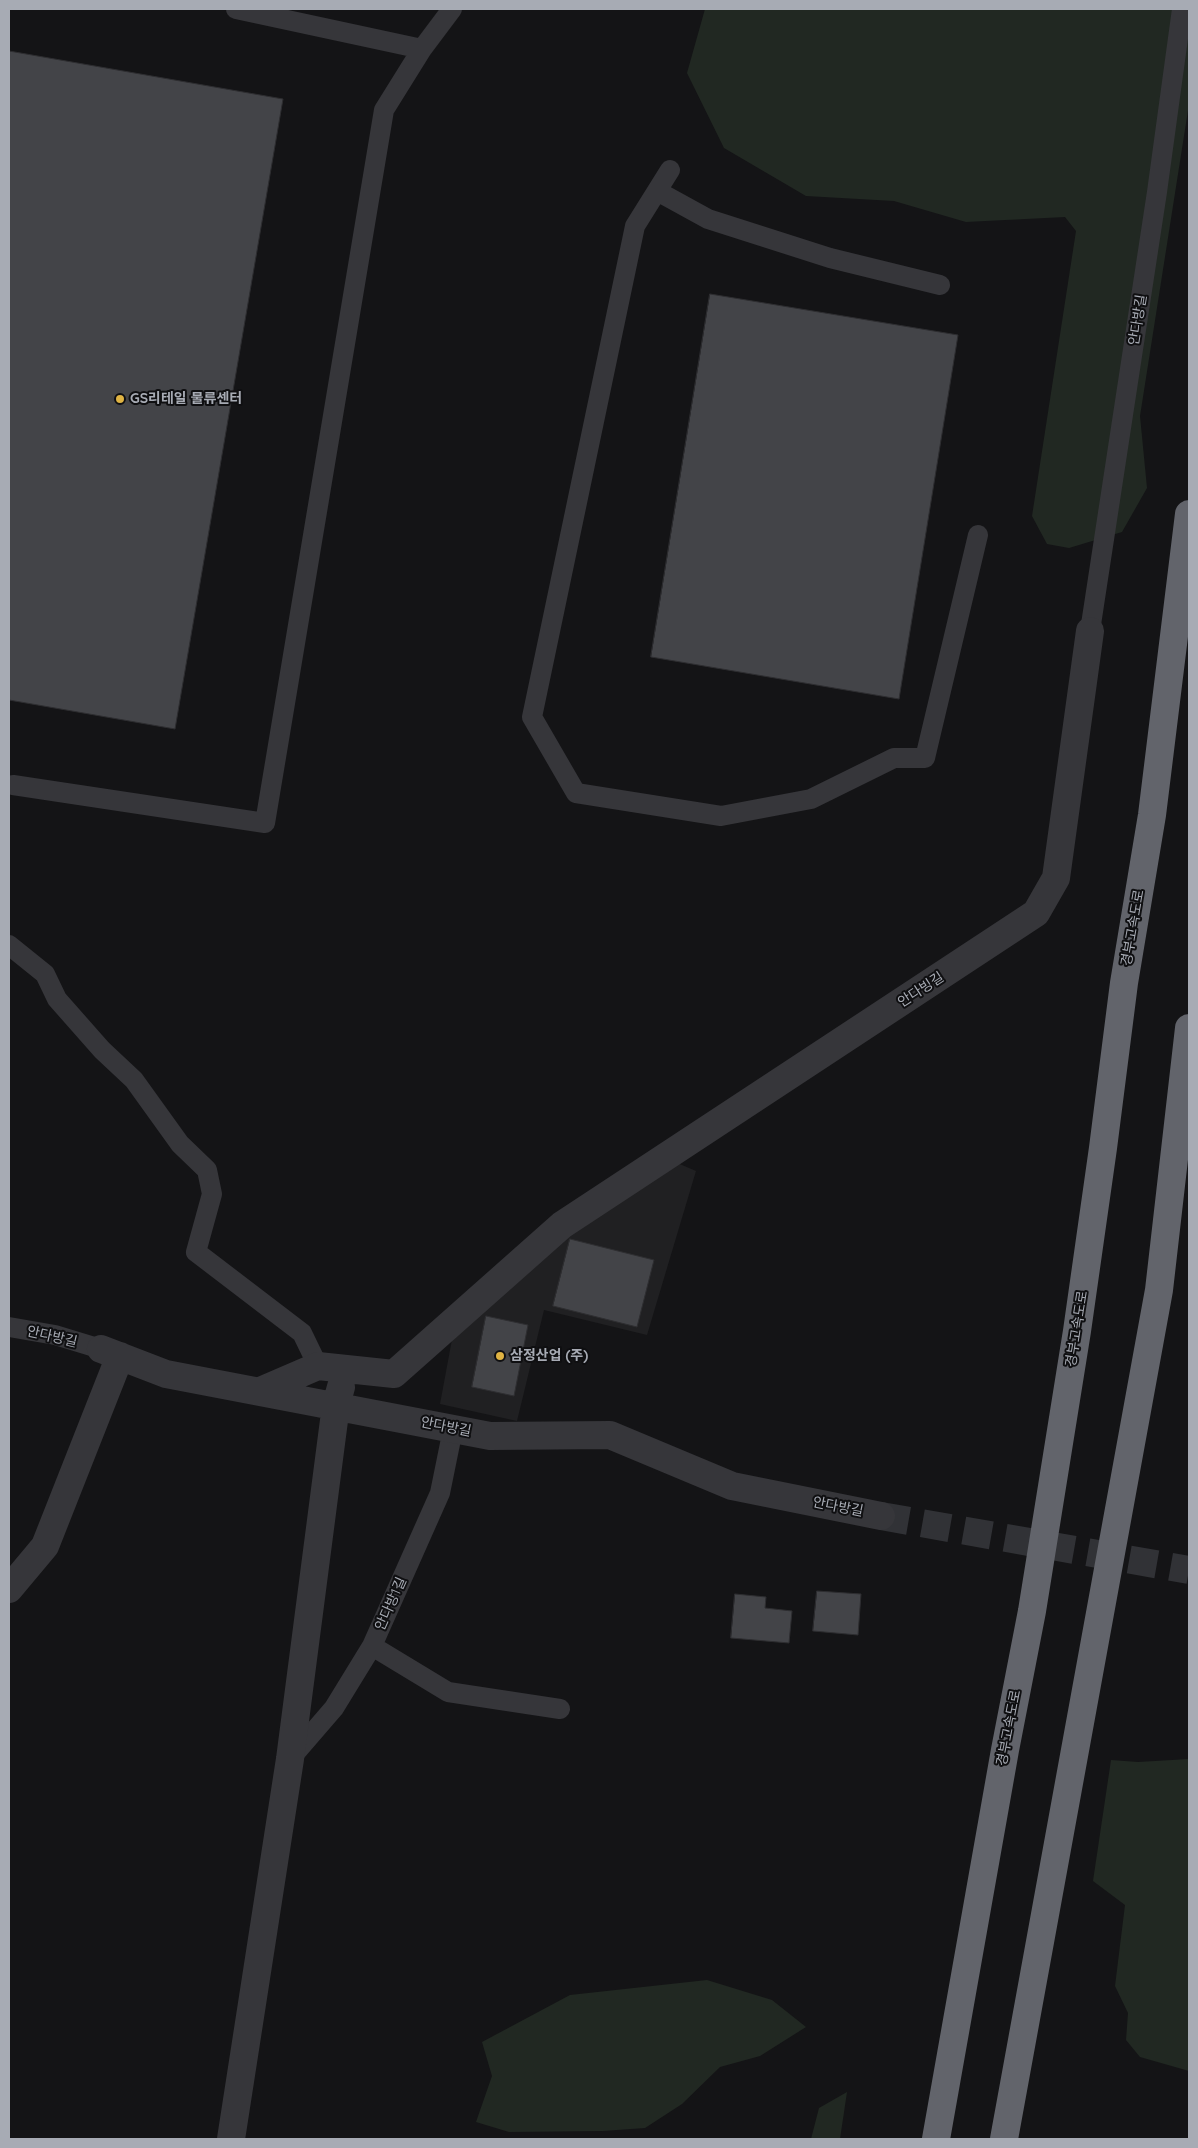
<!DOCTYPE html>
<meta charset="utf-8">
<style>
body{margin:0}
#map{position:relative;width:1198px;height:2148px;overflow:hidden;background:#141416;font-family:Quicksand,sans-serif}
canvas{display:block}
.frame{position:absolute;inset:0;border:10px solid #a7abb4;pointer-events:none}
</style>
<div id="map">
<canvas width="1198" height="2148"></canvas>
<div class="frame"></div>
</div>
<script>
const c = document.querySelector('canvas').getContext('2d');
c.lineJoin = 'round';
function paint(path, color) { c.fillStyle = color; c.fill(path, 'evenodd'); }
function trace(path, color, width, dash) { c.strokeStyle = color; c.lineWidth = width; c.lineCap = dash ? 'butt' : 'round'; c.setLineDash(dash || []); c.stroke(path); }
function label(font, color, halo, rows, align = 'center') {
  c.font = font + ' Quicksand,"Noto Sans KR",sans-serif'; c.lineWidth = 4; c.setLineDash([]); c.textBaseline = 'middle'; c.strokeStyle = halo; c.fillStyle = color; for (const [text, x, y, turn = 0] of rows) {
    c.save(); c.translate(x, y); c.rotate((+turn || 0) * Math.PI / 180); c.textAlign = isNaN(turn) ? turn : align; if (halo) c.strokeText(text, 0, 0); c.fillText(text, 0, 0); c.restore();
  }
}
const built = new Path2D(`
 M675,1162L696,1171L647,1335L544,1310L517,1421L440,1404L453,1334L566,1227Z`);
const green = new Path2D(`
 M705,9H1189V104L1140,416L1147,488L1122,532L1069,548L1047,544L1032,516L1076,231L1065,217L966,222L894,201L806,196L724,148L687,73Z
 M1189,1759V2071L1140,2057L1126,2040L1128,2013L1115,1986L1125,1905L1093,1881L1111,1760L1138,1762Z
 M707,1980L772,2000L806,2027L760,2056L720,2067L682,2104L645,2128L603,2131L509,2132L476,2122L492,2076L482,2042L570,1995Z
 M847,2092L840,2139H811L819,2108Z`);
const building = new Path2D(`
 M9,51L283,99L175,729L9,700Z
 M710,294L958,335L899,699L651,657Z
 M570,1239L654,1260L637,1327L553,1306Z
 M486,1316L528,1325L514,1396L472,1387Z
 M817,1591L861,1594L858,1635L813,1631Z
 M735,1594L766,1597L765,1608L792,1611L789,1643L731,1638Z`);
const streetTunnel = new Path2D(`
 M881,1516L1189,1570`);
const lane = new Path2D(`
 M236,9L422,49
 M670,170L635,226L532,717L576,793L721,816L811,799L894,758H925L978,535
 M657,191L708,219L830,258L940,285
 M1090,631L1157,192L1182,9
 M13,785L265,823L384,110L422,49L452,9
 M9,945L45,974L57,999L102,1050L134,1080L180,1144L207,1170L212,1194L196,1252L302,1333L318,1366
 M9,1327L55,1335L101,1349
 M372,1646L448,1692L560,1709
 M290,1759L334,1708L372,1646L440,1493L453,1429`);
const street = new Path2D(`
 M101,1349L166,1374L490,1436L610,1435L732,1486L881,1516
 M260,1391L318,1366L394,1374L562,1225L1036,913L1056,878L1090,631
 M9,1589L45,1546L120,1356
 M231,2139L290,1759L336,1405L341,1387`);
const highway = new Path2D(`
 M936,2139L1005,1750L1032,1611L1077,1331L1103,1148L1124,983L1152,815L1189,514
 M1004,2139L1159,1290L1189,1028`);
const markers = [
 [120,399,5,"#dfb343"],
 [500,1356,5,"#dfb343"]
];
const streetNames = [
 ["안다방길",1138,320,-81],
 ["경부고속도로",1133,928,-80],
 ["안다빙길",921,990,-33],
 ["경부고속도로",1077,1329,-81],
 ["안다방길",52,1337,13],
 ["안다방길",446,1427,11],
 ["안다방길",838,1507,11],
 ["안다방1길",391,1604,-66],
 ["경부고속도로",1009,1728,-79]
];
const poiNames = [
 ["GS리테일 물류센터",130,399],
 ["삼정산업 (주)",510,1356]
];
paint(built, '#202022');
paint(green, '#212822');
paint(building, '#434448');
trace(building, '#2e2e31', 1);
trace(streetTunnel, '#313236', 28, [28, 14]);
trace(lane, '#36363a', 20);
trace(street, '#36363a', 28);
trace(highway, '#62646b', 28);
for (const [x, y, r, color] of markers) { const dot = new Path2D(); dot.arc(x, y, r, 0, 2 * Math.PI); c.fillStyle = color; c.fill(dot); trace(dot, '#0f0f11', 2); }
label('14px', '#a7abb4', '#0f0f11', streetNames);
label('bold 14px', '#a7abb4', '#0f0f11', poiNames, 'left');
</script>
